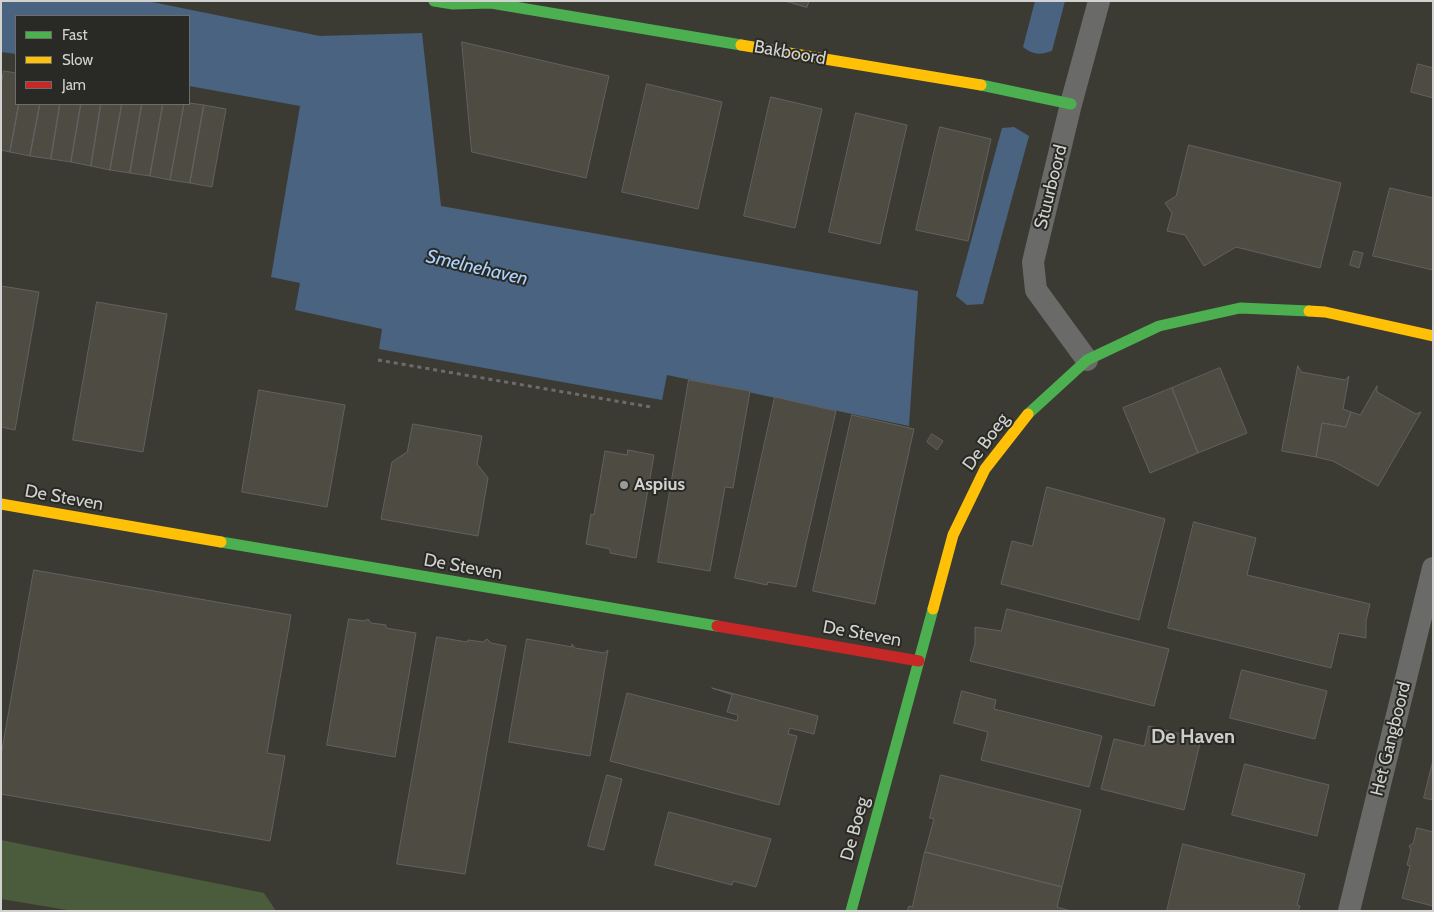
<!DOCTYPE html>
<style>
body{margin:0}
#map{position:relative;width:1434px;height:912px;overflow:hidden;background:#323130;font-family:Cabin,sans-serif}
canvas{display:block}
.frame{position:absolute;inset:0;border:2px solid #d2d2d0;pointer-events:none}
.legend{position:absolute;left:15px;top:15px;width:175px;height:90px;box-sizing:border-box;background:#292925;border:1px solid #6d6d69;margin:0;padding:6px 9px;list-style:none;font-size:15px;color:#d2d2d0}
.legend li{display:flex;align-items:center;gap:10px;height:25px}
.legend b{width:25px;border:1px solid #6d6d69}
</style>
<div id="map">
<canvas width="1434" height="912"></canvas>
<div class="frame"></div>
<ul class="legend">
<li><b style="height:6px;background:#4caf50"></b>Fast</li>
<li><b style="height:6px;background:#ffc107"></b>Slow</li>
<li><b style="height:6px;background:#c62828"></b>Jam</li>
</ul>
</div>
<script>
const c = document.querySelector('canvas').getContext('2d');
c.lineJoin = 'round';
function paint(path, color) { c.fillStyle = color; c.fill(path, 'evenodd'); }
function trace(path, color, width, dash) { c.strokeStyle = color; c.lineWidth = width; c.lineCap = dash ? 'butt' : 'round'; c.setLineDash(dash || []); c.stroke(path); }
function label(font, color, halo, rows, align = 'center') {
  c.font = font + ' Cabin,sans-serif'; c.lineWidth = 4; c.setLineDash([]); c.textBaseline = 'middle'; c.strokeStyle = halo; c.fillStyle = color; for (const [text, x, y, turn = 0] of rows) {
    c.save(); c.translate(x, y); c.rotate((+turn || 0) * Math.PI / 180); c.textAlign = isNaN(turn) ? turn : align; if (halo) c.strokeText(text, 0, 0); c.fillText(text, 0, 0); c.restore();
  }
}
const built = new Path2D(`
 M1,1H1433V911H1ZM16,16H189V104H16Z`);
const forest = new Path2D(`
 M1,840L264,893L276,911H73L1,899Z`);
const water = new Path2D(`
 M1,1H147L320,36L422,33L441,206L918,291L909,426L667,375L662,400L379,349L382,329L295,310L300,283L271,277L300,106L189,86V16H16V54L1,52Z
 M1035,1H1065L1052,51C1039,55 1034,55 1023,47Z
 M1014,127L1029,136L983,304L967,305L956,296L1002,128Z`);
const building = new Path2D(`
 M785,1H809L807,7Z
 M462,42L609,76L586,178L472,152Z
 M1418,64L1433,68V98L1411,92Z
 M4,71L16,73V104H19L10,152L1,150V86Z
 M647,84L722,102L698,209L622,192Z
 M771,97L822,109L795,228L744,216Z
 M189,103L204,105L190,183L170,180L184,104Z
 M19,104H40L30,156L10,152Z
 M40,104H60L51,159L30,156Z
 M60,104H81L71,162L51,159Z
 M81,104H101L91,166L71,162Z
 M101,104H122L110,170L91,166Z
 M122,104H142L130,173L110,170Z
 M142,104H163L150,176L130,173Z
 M163,104H184L170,180L150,176Z
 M204,105L226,109L212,187L190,183Z
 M856,113L907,125L880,244L829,232Z
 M940,127L991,139L968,241L916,230Z
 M1189,145L1341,183L1320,268L1236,247L1204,266L1185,235L1167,231L1172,213L1165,203L1176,196Z
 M1390,188L1433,198V270L1373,256Z
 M1354,251L1363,253L1359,268L1350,265Z
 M1,286L39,292L15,430L1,427Z
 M97,302L167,314L143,452L73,440Z
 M1298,366L1301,372L1345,380L1349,376L1343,409L1351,412L1346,427L1322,423L1316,457L1282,451Z
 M1220,368L1247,433L1198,453L1172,388Z
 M689,380L750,391L733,488L725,487L710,571L658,562Z
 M1377,386V392L1416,414L1421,412L1378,486L1333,461L1316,457L1322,423L1346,427L1351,412L1360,415Z
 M1172,388L1198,453L1150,473L1123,408Z
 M259,390L345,405L327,507L242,492Z
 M775,397L836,411L796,587L768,582L767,585L735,578Z
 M852,415L914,429L875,604L813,591Z
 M413,424L482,436L477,464L488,478L478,536L381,519L392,462L407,452Z
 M932,434L943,441L937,450L927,442Z
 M628,450L654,455L636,558L610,553V549L586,544L591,514L594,515L605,451L627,455Z
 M1047,487L1165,519L1139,620L1001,584L1012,541L1032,546Z
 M1194,522L1256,538L1247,575L1370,604L1366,621V638L1339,633L1331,668L1168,628Z
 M34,570L291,615L267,753L285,756L270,841L1,794V756Z
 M1007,609L1169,649L1154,706L970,661L975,644V627L1001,631Z
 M349,619L364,621L368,619L371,623L386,625V628L416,633L395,757L327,745Z
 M437,637L467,642L468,640L483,642L487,639L491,643L506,646L465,874L397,864Z
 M527,639L572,647V644L575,648L604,653L608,650L590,756L509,742Z
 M1242,670L1327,691L1315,739L1230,718Z
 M712,688L818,716L814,734L790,728L788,734L797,736L779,805L610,761L627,693L737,721L738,715L727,712L732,695Z
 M962,691L996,700L994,709L1102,736L1089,787L981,760L988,732L954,723Z
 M1149,726L1201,739L1184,810L1101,789L1114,739L1144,746Z
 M1433,761V800L1424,798Z
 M1245,764L1329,785L1317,836L1232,815Z
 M607,775L622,779L604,850L588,846Z
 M941,775L1081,810L1062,887L925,852L934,819L930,818Z
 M669,812L771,839L756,887L733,881L732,885L655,865Z
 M1417,828L1433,832V906L1402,898L1410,866L1407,865L1411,850L1409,846L1413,843Z
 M1183,844L1305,874L1297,905L1300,906L1298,911H1167Z
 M925,852L1062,887L1057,907L1071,911H907L909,906L912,907Z`);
const path = new Path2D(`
 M378,360L651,407`);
const street = new Path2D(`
 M1087,360L1036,290L1033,262L1071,104L1099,1
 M1349,911L1433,568`);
const fast = new Path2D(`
 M434,1L453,4L491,3L741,45
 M981,85L1071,104
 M1028,414L1087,360L1159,326L1240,308L1309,311
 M221,542L717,626
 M851,911L933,609`);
const slow = new Path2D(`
 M741,45L981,85
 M1309,311L1325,312L1433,336
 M1,504L221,542
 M933,609L953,535L985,469L1028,414`);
const jam = new Path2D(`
 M717,626L919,661`);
const markers = [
 [624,485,5,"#9a9a98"]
];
const streetNames = [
 ["Bakboord",790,53,10],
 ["Stuurboord",1051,187,-76],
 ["De Boeg",986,442,-54],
 ["De Steven",64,498,10],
 ["De Steven",463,567,10],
 ["De Steven",862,634,10],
 ["Het Gangboord",1391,739,-76],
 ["De Boeg",855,829,-75]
];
const poiNames = [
 ["Aspius",634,485]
];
const waterNames = [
 ["Smelnehaven",477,268,13]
];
const quarterNames = [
 ["De Haven",1193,737]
];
paint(built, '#3c3b33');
paint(forest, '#4a5c3c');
paint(water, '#496381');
paint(building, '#4d4b42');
trace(building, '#616160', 1);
trace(path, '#6d6c6c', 3, [4, 4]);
trace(street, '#6a6a69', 22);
trace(fast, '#4caf50', 11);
trace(slow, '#ffc107', 11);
trace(jam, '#c62828', 11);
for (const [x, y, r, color] of markers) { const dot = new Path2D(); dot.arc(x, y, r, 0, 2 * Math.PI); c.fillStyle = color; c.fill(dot); trace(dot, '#292925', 2); }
label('18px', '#d2d2d0', '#292925', streetNames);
label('bold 18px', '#d2d2d0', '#292925', poiNames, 'left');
label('italic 19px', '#abd2fe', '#292925', waterNames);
label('bold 20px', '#cdccc8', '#292925', quarterNames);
</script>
